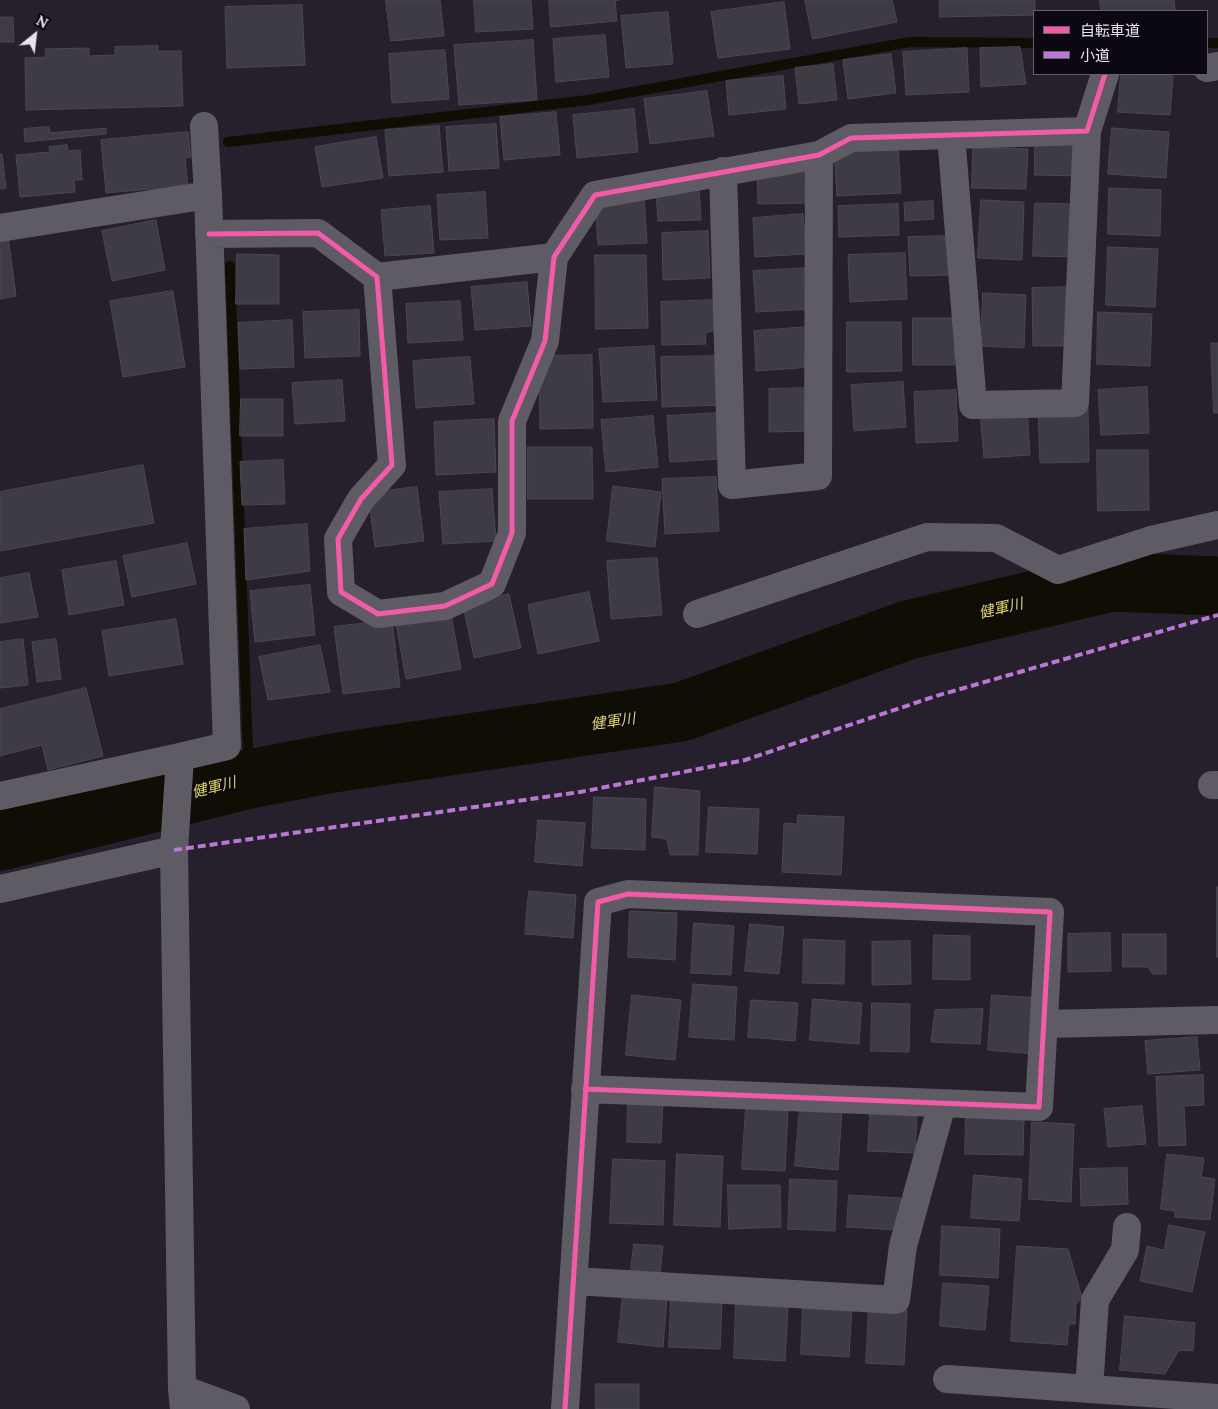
<!DOCTYPE html>
<meta charset="utf-8">
<style>
body{margin:0}
#map{position:relative;width:1218px;height:1409px;overflow:hidden;background:#25202c;font-family:Lora,"Noto Sans JP",serif}
canvas{display:block}
.legend{position:absolute;left:1033px;top:10px;width:175px;height:65px;box-sizing:border-box;background:#0c0811;border:1px solid #645f6b;margin:0;padding:6px 9px;list-style:none;font-size:15px;color:#e8e2f2}
.legend li{display:flex;align-items:center;gap:10px;height:25px}
.legend b{width:25px;border:1px solid #645f6b}
.north{position:absolute;left:10px;top:10px;width:50px;height:50px;-webkit-text-stroke:4px #0c0811;paint-order:stroke;rotate:29deg;font-size:14px;font-weight:700;line-height:20px;text-align:center;color:#e8e2f2}
.north::after{content:'';display:block;margin:auto;width:18px;height:22px;background:#e8e2f2;clip-path:polygon(50% 0,100% 100%,50% 72%,0 100%)}
</style>
<div id="map">
<canvas width="1218" height="1409"></canvas>
<ul class="legend">
<li><b style="height:6px;background:#f35aa7"></b>自転車道</li>
<li><b style="height:6px;background:#ba77d6"></b>小道</li>
</ul>
<div class="north">N</div>
</div>
<script>
const c = document.querySelector('canvas').getContext('2d');
c.lineJoin = 'round';
function trace(path, color, width, dash) { c.strokeStyle = color; c.lineWidth = width; c.lineCap = dash ? 'butt' : 'round'; c.setLineDash(dash || []); c.stroke(path); }
function paint(path, color) { c.fillStyle = color; c.fill(path, 'evenodd'); }
function label(font, color, halo, rows, align = 'center') {
  c.font = font + ' Lora,"Noto Sans JP",serif'; c.lineWidth = 4; c.setLineDash([]); c.textBaseline = 'middle'; c.strokeStyle = halo; c.fillStyle = color; for (const [text, x, y, turn = 0] of rows) {
    c.save(); c.translate(x, y); c.rotate((+turn || 0) * Math.PI / 180); c.textAlign = isNaN(turn) ? turn : align; if (halo) c.strokeText(text, 0, 0); c.fillText(text, 0, 0); c.restore();
  }
}
const stream = new Path2D(`
 M1207,43H1218
 M228,142L588,100L910,42L1034,43
 M230,266L249,779`);
const river = new Path2D(`
 M0,841L249,779L333,763L681,712L908,630L1111,582L1218,586`);
const building = new Path2D(`
 M386,0H440L444,36L391,41Z
 M474,0H531L533,29L476,32Z
 M549,0H619H615L617,21L551,27Z
 M805,0H892L897,22L813,39Z
 M940,0H1035V11L1034,15L940,17Z
 M1100,0H1174L1175,11H1101Z
 M784,2L790,49L718,58L711,12Z
 M302,5L305,65L227,68L225,7Z
 M668,12L673,64L626,68L621,16Z
 M0,17H13L14,42H0Z
 M605,35L609,77L556,82L553,39Z
 M533,40L537,100L459,105L454,45Z
 M158,46V51H181L183,106L26,110L25,58L46,57L45,49L89,48V56L115,55V47Z
 M1020,47L1026,84L981,87L980,48Z
 M967,48L969,92L906,95L903,52Z
 M445,50L449,99L392,103L389,54Z
 M891,54L896,93L848,99L843,60Z
 M833,64L837,100L799,104L795,68Z
 M1121,74L1173,76L1170,115L1118,112Z
 M783,76L786,109L729,115L726,81Z
 M707,91L714,136L650,144L644,99Z
 M634,109L638,152L577,158L573,115Z
 M556,112L560,155L504,160L500,117Z
 M496,124L499,168L449,171L446,127Z
 M439,126L443,172L389,176L385,130Z
 M49,127L50,133L106,128V134L25,142L24,129Z
 M1112,128L1169,132L1166,178L1108,174Z
 M188,132L191,157L185,158L188,186L151,194L150,189L106,193L101,140Z
 M376,137L383,178L322,187L315,147Z
 M1035,139L1080,140V176L1035,175Z
 M67,145L68,151L80,150L82,180H74L75,192L20,197L16,155L50,152L49,147Z
 M898,147L901,193L837,196L834,152Z
 M973,148L1028,149L1026,189L972,188Z
 M0,154H2L6,188L0,189Z
 M807,168V203L758,204L757,169Z
 M699,188L701,220L658,221L656,190Z
 M1109,188L1161,190L1160,236L1108,234Z
 M485,192L488,238L440,240L437,195Z
 M644,196L647,243L598,245L595,198Z
 M981,200L1024,202L1022,260L978,258Z
 M933,201L934,219L905,221L904,203Z
 M1035,203L1077,204L1076,257L1033,256Z
 M898,204L899,235L839,237L838,206Z
 M430,206L434,253L385,256L381,210Z
 M803,214L806,254L755,257L753,218Z
 M156,220L165,270L112,281L102,231Z
 M708,231L710,278L663,280L662,233Z
 M8,236L16,296L0,299V237Z
 M950,236L951,275L910,276L908,237Z
 M1108,247L1158,249L1155,307L1106,305Z
 M905,253L907,299L850,302L848,255Z
 M237,254L279,255V304H236Z
 M595,255H646L648,328L596,329Z
 M810,268L813,309L756,312L753,271Z
 M527,282L531,326L475,330L471,287Z
 M1071,287L1072,346H1033L1032,288Z
 M173,291L185,367L123,377L110,301Z
 M983,293L1026,295L1024,348L981,346Z
 M714,300L715,330L705,333L706,344L662,345L661,302Z
 M460,301L463,340L408,343L406,304Z
 M359,310L360,356L305,358L303,312Z
 M1098,312L1152,314L1150,366L1097,364Z
 M913,318H954L955,365H913Z
 M292,320L294,367L240,369L238,323Z
 M847,322H901L902,371L847,372Z
 M809,327L812,367L756,371L754,331Z
 M1211,343H1218V413H1214Z
 M654,346L657,400L603,402L599,349Z
 M592,355L593,428L540,429L539,356Z
 M722,356L723,405L662,407L661,357Z
 M470,357L474,404L416,408L413,361Z
 M342,380L345,421L295,424L292,383Z
 M903,382L906,427L854,431L851,385Z
 M1147,387L1149,433L1101,435L1098,390Z
 M810,388L811,431L769,432V389Z
 M956,390L958,441L916,443L914,392Z
 M241,399H283V436H240Z
 M1088,408L1089,462L1040,463L1038,409Z
 M1027,409L1030,455L984,458L980,413Z
 M717,413L720,459L670,462L667,416Z
 M653,416L658,467L606,472L601,420Z
 M494,419L496,472L436,475L434,422Z
 M528,447H592L593,499H528Z
 M1097,450H1148L1149,510L1098,511Z
 M283,460L285,504L242,505L240,462Z
 M143,465L154,523L0,551V492Z
 M716,477L719,531L665,534L662,479Z
 M613,486L661,492L655,547L607,541Z
 M417,487L424,541L375,547L368,493Z
 M492,489L496,541L443,544L439,492Z
 M307,524L310,571L246,580L244,529Z
 M187,543L196,584L132,597L123,556Z
 M657,558L662,615L611,619L607,561Z
 M116,561L124,605L69,615L62,570Z
 M29,573L38,617L0,623V578Z
 M310,585L315,635L255,642L250,591Z
 M589,592L599,641L538,654L528,605Z
 M509,594L521,648L474,658L463,605Z
 M451,614L461,669L406,679L396,623Z
 M176,619L183,664L109,676L102,631Z
 M392,620L400,687L343,694L334,627Z
 M23,639L28,685L0,688V642Z
 M56,639L61,679L37,682L32,642Z
 M320,645L330,692L268,700L259,657Z
 M86,688L103,756L48,770L42,745L0,756V709Z
 M655,787L700,791L698,855H670L667,839L652,837Z
 M594,797L646,799L645,850L592,848Z
 M709,807L759,809L757,854L706,852Z
 M798,815L844,817L841,875L782,872L784,823L797,824Z
 M538,820L585,823L582,866L535,862Z
 M1217,887H1218V957H1217Z
 M529,891L576,895L573,938L525,934Z
 M630,911L677,913L675,960L628,957Z
 M694,923L734,926L731,975L691,973Z
 M750,924L784,927L779,974L745,971Z
 M1110,933L1111,971L1068,972V934Z
 M1123,934H1166V974H1153L1148,967H1123Z
 M934,935L970,936V980L933,979Z
 M804,939L845,941L844,984L803,983Z
 M910,941L911,984L872,985V942Z
 M693,984L737,987L734,1040L689,1037Z
 M632,995L681,1000L675,1060L626,1055Z
 M992,995L1039,998L1035,1054L988,1050Z
 M813,999L862,1003L859,1044L810,1040Z
 M751,1000L798,1003L795,1041L748,1037Z
 M872,1003L910,1004L909,1052L871,1051Z
 M983,1009L980,1044L931,1042L935,1010Z
 M1197,1037L1200,1070L1148,1074L1145,1041Z
 M1203,1075L1204,1105L1184,1106L1186,1145L1159,1146L1156,1077Z
 M628,1099L663,1101L661,1143L627,1142Z
 M1142,1106L1146,1144L1108,1147L1104,1109Z
 M746,1107L788,1109L785,1171L742,1169Z
 M800,1107L842,1110L838,1170L795,1166Z
 M870,1113L917,1116L915,1153L868,1151Z
 M966,1116L1024,1117L1023,1155L965,1154Z
 M1032,1122L1074,1124L1071,1202L1029,1199Z
 M677,1154L723,1156L720,1227L674,1225Z
 M1167,1154L1204,1158L1201,1177L1215,1179L1210,1220L1175,1217V1211L1161,1209Z
 M613,1159L665,1161L663,1225L610,1223Z
 M1127,1168L1128,1204L1081,1206L1080,1169Z
 M974,1175L1022,1179L1019,1221L971,1218Z
 M790,1179L837,1181L835,1231L788,1229Z
 M728,1185H780L781,1227L729,1229Z
 M849,1195L901,1198L899,1230L847,1227Z
 M1169,1225L1205,1232L1192,1292L1140,1281L1147,1246L1164,1250Z
 M942,1226L1000,1229L998,1278L940,1275Z
 M634,1244L663,1246L660,1274L631,1271Z
 M1017,1246L1068,1249L1082,1298L1076,1304L1075,1324H1069L1067,1345L1011,1341Z
 M943,1283L989,1286L985,1330L940,1326Z
 M623,1294L667,1298L663,1347L618,1342Z
 M671,1300L722,1302L720,1349L669,1347Z
 M736,1303L788,1307L785,1361L734,1358Z
 M803,1306L852,1308L849,1357L801,1354Z
 M869,1307L907,1310L904,1365L866,1363Z
 M1125,1316L1195,1323L1193,1351L1179,1350L1165,1374L1120,1370Z
 M596,1384H639V1409H596Z`);
const minor = new Path2D(`
 M1207,68L1218,66
 M951,135L973,405L1075,403L1087,131
 M723,171L732,485L818,476L819,155
 M0,228L208,195
 M209,234L318,233L377,277L392,465L361,499L338,539L341,592L378,614L445,606L492,584L512,533V421L545,341L554,257L595,195L819,155L851,138L1087,131L1105,74
 M377,277L554,257
 M697,614L927,537L996,538L1058,570L1151,540L1218,525
 M1212,785H1218
 M0,796L180,757
 M0,889L174,850
 M1044,1024L1218,1020
 M574,1281L896,1300L903,1246L942,1104
 M947,1379L1218,1398
 M182,1389L236,1409
 M1089,1389L1095,1300L1125,1250L1127,1227
 M184,1409L182,1389L174,850L180,757L227,746L208,195L204,126
 M565,1409L598,902L628,894L1050,912L1039,1107L585,1089`);
const quiet = new Path2D(`
 M174,850L580,792L745,760L936,696L1218,615`);
const cycleway = new Path2D(`
 M209,234L318,233L377,277L392,465L361,499L338,539L341,592L378,614L445,606L492,584L512,533V421L545,341L554,257L595,195L819,155L851,138L1087,131L1105,74
 M565,1409L598,902L628,894L1050,912L1039,1107L585,1089`);
const waterNames = [
 ["健軍川",1001,609,-13],
 ["健軍川",613,722,-8],
 ["健軍川",214,788,-14]
];
trace(stream, '#100d04', 10);
trace(river, '#100d04', 59);
paint(building, '#3f3b45');
trace(building, '#4b4751', 1);
trace(minor, '#5f5b64', 28);
trace(quiet, '#ba77d6', 4, [8, 4]);
trace(cycleway, '#f35aa7', 5);
label('italic 15px', '#ddd565', '#0c0811', waterNames);
</script>
